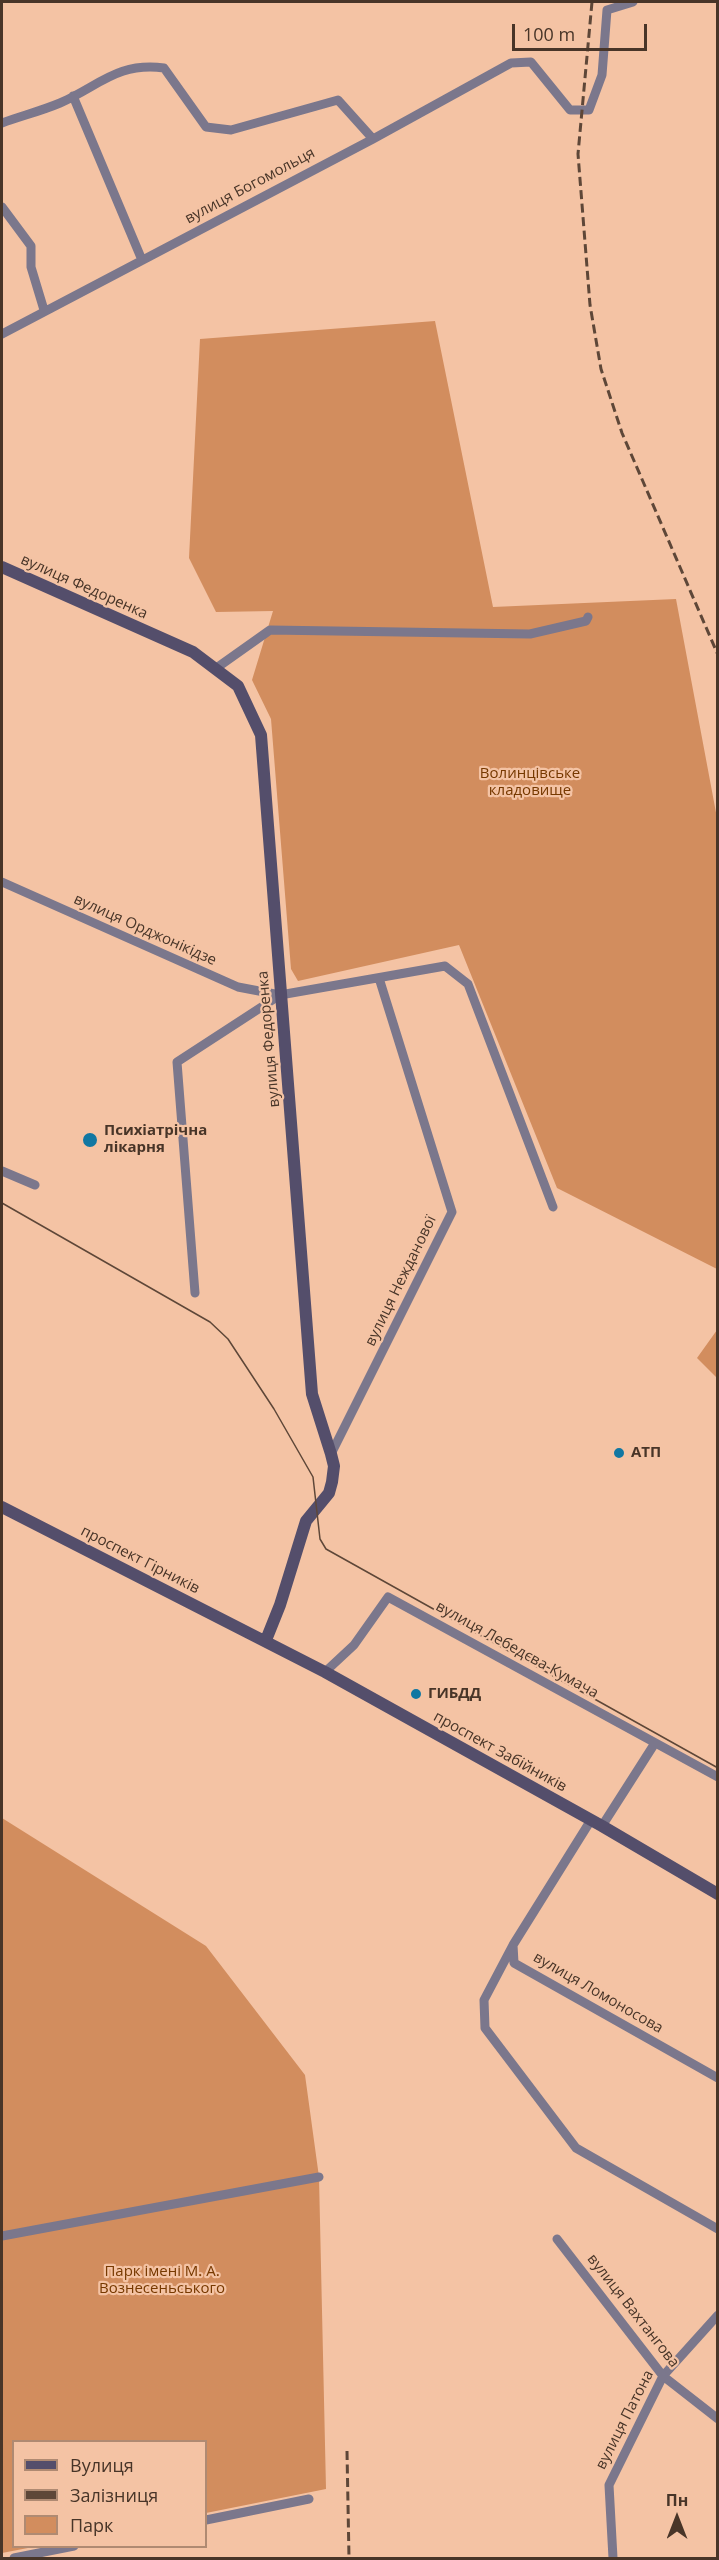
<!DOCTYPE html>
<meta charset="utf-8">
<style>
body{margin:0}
#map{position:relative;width:719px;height:2560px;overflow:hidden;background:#f4c3a4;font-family:"Open Sans",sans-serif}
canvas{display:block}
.frame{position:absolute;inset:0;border:3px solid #483528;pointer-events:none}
.legend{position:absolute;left:12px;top:2440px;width:195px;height:108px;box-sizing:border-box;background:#f4c3a4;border:2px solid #af8a72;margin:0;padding:8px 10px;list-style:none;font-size:18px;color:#483528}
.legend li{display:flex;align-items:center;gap:12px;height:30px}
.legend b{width:30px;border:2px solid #af8a72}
.north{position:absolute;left:647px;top:2488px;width:60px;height:60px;-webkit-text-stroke:4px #f4c3a4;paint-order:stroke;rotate:0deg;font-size:16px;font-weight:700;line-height:24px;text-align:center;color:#483528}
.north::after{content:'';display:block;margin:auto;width:21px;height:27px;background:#483528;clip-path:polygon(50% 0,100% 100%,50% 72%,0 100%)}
.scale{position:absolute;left:512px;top:24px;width:135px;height:27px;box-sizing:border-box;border:3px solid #483528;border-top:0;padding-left:8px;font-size:18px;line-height:21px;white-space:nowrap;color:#483528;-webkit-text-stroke:4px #f4c3a4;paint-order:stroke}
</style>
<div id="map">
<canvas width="719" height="2560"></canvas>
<div class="frame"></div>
<ul class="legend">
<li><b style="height:8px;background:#544e6b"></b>Вулиця</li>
<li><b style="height:8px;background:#5e4738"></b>Залізниця</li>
<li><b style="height:16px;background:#d28d5e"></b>Парк</li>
</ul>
<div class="north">Пн</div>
<div class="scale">100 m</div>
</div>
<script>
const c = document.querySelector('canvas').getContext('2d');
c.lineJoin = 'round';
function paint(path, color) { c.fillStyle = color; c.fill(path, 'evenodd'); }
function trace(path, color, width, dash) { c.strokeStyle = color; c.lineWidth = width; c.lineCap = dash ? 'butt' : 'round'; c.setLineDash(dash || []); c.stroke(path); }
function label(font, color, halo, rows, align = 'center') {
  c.font = font + ' "Open Sans",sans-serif'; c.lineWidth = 4.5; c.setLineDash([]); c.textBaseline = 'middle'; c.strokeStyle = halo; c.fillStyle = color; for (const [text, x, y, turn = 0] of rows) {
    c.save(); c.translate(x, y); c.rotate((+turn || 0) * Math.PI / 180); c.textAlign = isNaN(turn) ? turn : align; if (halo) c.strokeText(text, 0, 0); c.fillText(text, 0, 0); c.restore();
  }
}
const green = new Path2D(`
 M435,321L493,607L676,599L717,818V1269L557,1188L459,945L298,981L291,969L271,719L252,680L273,611L216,612L189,558L200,339Z
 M717,1330V1378L697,1358Z
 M2,1818L206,1946L305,2075L319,2177L326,2489L206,2513V2442H14V2546L33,2547L2,2553Z`);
const street = new Path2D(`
 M73,96L142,260
 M2,123C21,116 41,111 60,103C99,86 117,62 164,68L206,127L231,130L338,100L373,139
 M2,207L31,246V267L44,310
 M2,334L373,139L511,63L531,62L570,110H589L602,75L607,10L633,2
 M215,669L270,630L530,634L586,621L588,617
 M2,882L238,987L280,995
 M2,1171L35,1185
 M195,1293L177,1062L280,995L445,966L468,984L553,1207
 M331,1454L452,1212L379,978
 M325,1672L354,1645L388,1597L718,1777
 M591,1820L513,1945L514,1963L718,2078
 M602,1826L655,1743
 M513,1945L484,2000L485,2028L576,2148L718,2229
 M2,2236L319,2177
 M557,2239L663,2376L718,2419
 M206,2520L309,2499
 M14,2558L74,2546
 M613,2558L609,2485L663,2376L718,2315`);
const secondary = new Path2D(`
 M2,567L193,652L238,686L261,735L312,1394L331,1454L334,1466L332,1482L329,1493L306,1521L280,1605L266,1640
 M2,1507L325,1672L602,1826L718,1894`);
const tram = new Path2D(`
 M2,1203L210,1322L228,1339L274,1409L313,1477L320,1539L326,1549L718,1768`);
const rail = new Path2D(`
 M592,2L578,154L590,305L601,369L622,433L718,655
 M347,2451L349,2558`);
const markers = [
 [90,1140,8,"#1177a2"],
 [619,1453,6,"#1177a2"],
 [416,1694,6,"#1177a2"]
];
const streetNames = [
 ["вулиця Богомольця",250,186,-28],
 ["вулиця Федоренка",84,587,24],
 ["вулиця Орджонікідзе",145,930,24],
 ["вулиця Федоренка",269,1039,-95],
 ["вулиця Нежданової",401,1281,-64],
 ["проспект Гірників",140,1560,27],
 ["вулиця Лебедєва-Кумача",517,1650,29],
 ["проспект Забійників",500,1752,29],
 ["вулиця Ломоносова",598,1993,30],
 ["вулиця Вахтангова",633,2311,52],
 ["вулиця Патона",625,2420,-63]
];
const parkNames = [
 ["Волинцівське",530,774],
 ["кладовище",530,791],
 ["Парк імені М. А.",162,2272],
 ["Вознесеньського",162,2289]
];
const poiNames = [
 ["Психіатрічна",104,1131],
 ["лікарня",104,1148],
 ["АТП",631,1453],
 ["ГИБДД",428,1694]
];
paint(green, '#d28d5e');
trace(street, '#7b778c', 9);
trace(secondary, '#544e6b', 12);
trace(tram, '#5e4738', 1.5);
trace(rail, '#5e4738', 3, [9, 4.5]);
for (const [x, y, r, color] of markers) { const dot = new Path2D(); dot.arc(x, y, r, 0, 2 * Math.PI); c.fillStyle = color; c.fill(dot); trace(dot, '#f4c3a4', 2); }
label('15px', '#483528', '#f4c3a4', streetNames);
label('15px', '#773900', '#f4c3a4', parkNames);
label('bold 15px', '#483528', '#f4c3a4', poiNames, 'left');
</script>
